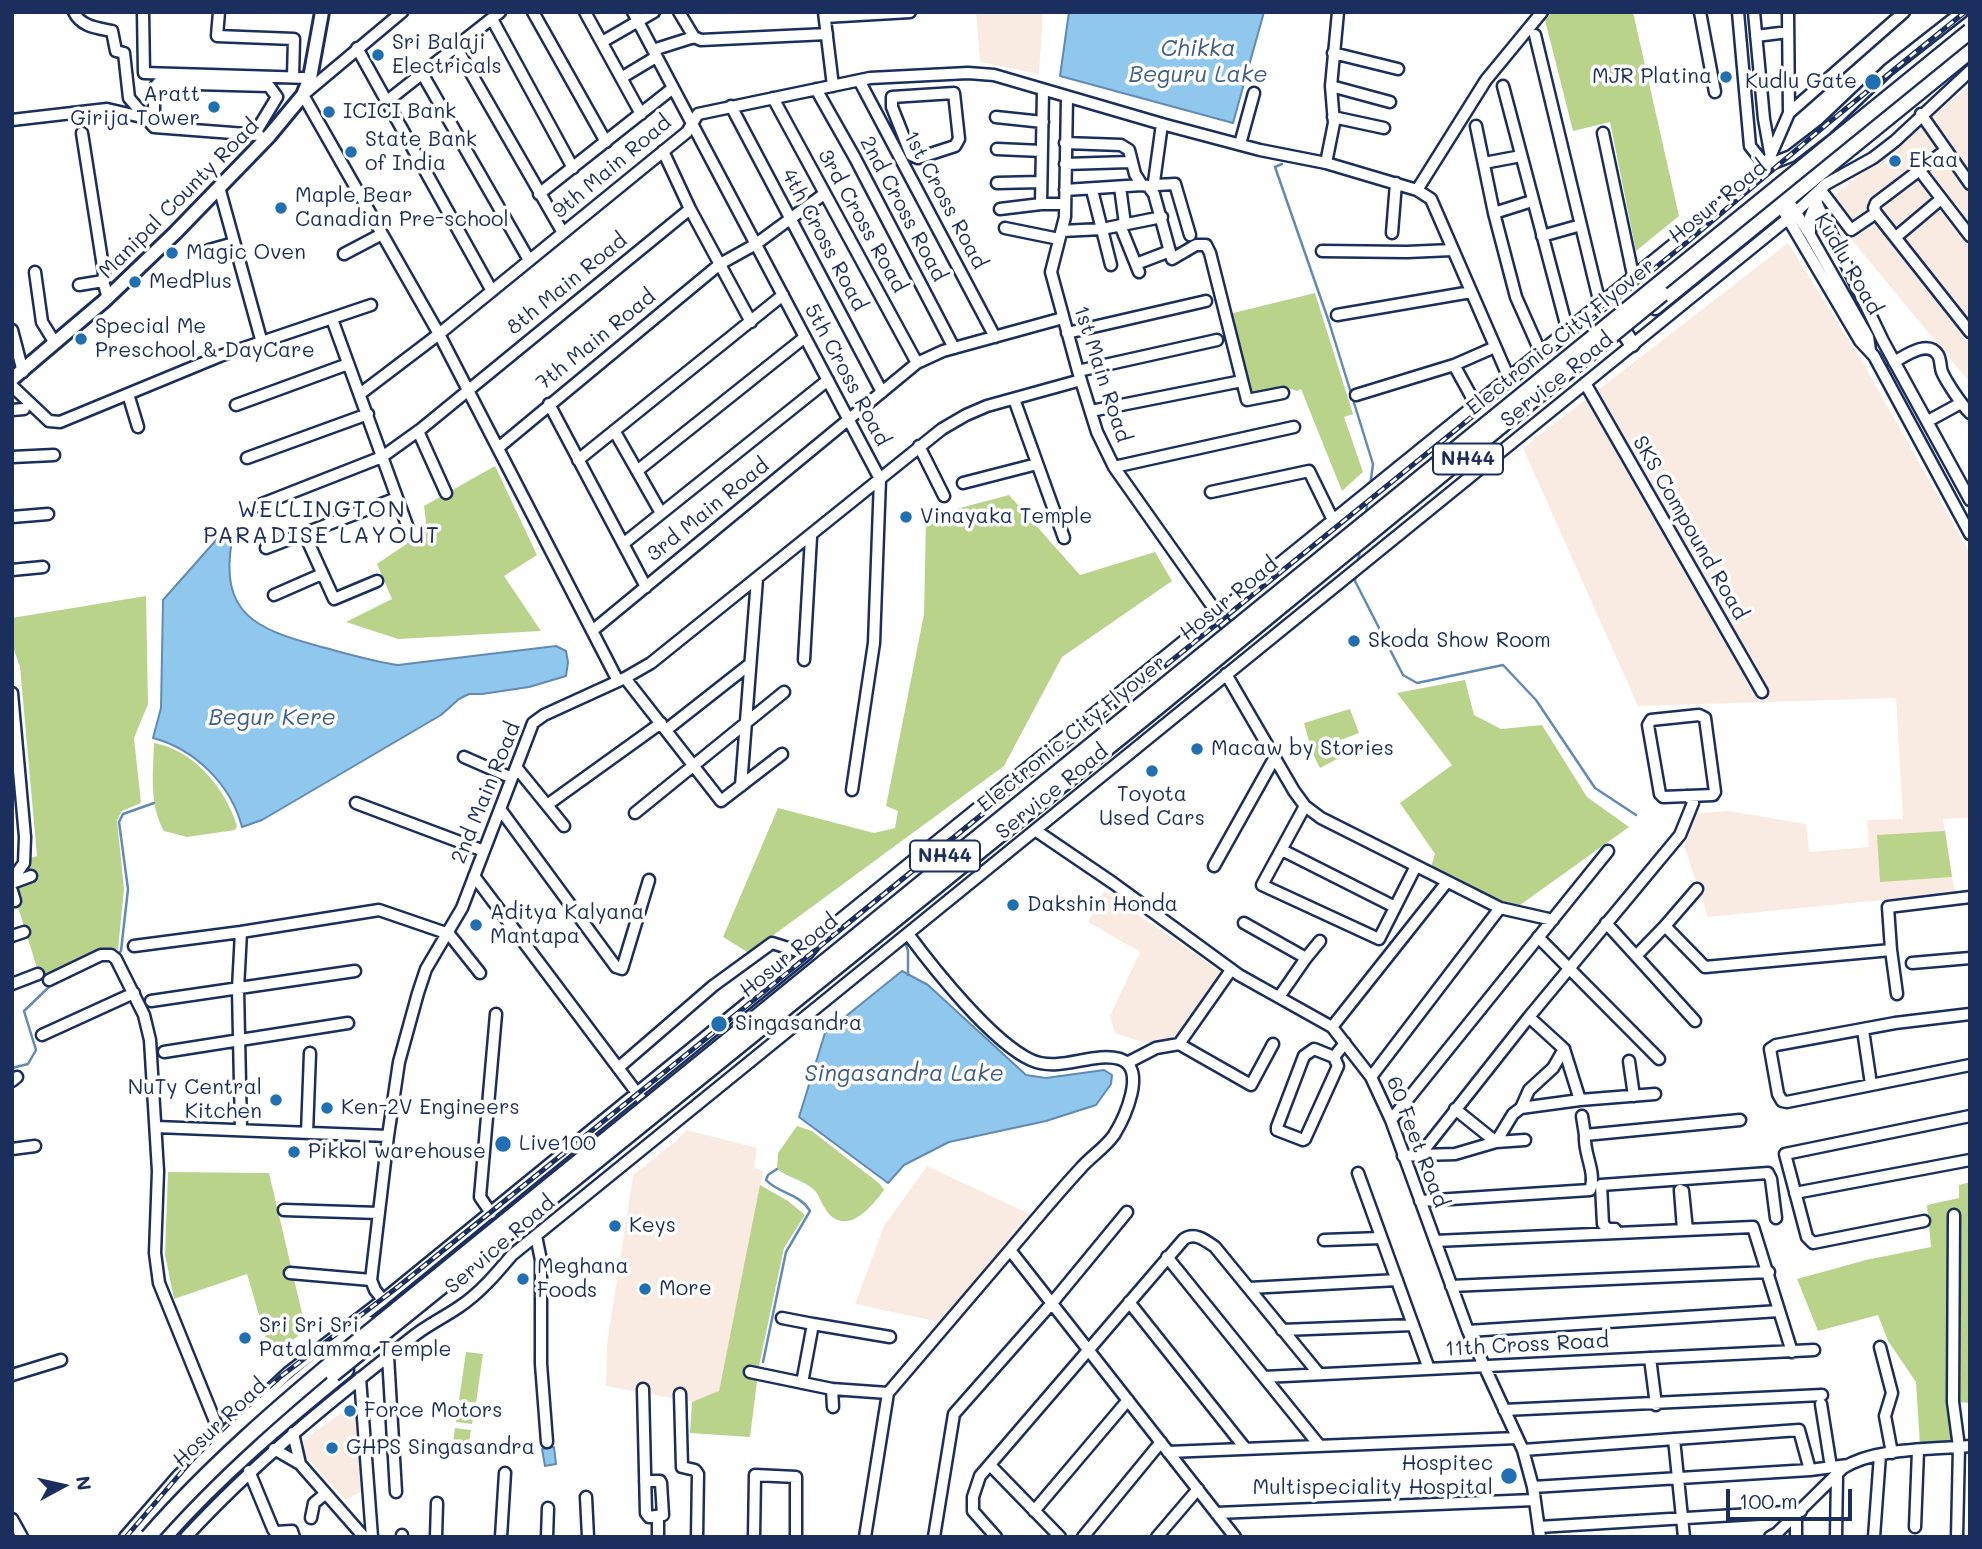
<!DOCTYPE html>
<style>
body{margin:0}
#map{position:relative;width:1982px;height:1549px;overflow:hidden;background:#fff;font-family:Mali,sans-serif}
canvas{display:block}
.frame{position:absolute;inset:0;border:14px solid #1b2f5e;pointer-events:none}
.north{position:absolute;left:28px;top:1451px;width:70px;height:70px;-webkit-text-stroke:5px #fff;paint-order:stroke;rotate:82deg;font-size:19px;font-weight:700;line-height:28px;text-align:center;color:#1b2f5e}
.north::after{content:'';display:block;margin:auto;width:24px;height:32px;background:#1b2f5e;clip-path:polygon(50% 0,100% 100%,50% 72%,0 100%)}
.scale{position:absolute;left:1726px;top:1489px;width:126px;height:32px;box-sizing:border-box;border:4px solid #1b2f5e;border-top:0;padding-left:9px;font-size:21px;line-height:24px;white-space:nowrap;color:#1b2f5e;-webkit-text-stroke:5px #fff;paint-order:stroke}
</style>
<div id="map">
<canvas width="1982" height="1549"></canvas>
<div class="frame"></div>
<div class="north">N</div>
<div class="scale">100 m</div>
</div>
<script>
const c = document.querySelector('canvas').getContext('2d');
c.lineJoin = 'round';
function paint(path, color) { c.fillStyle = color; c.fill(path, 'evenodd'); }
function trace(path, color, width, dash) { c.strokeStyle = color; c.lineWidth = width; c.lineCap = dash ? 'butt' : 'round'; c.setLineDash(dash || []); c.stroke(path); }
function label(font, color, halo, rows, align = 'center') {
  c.font = font + ' Mali,sans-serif'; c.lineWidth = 7; c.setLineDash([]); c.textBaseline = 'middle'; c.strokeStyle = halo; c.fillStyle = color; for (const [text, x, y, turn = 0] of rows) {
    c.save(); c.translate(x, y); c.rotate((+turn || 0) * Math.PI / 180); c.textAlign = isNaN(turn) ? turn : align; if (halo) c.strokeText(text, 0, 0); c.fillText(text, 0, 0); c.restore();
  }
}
const built = new Path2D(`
 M976,12H1043L1039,74L980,62Z
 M1970,85V383L1823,205Z
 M1788,243L1863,363L1970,553V818L1943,819L1955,893L1708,917L1684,846L1696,813L1729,811L1806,824L1809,852L1869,847L1867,820L1903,819L1896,698L1638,706L1523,448Z
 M1104,891L1224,974L1178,1041L1145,1043L1115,1033L1110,1016L1140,952L1088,922Z
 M686,1130L757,1148L754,1167L763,1171L719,1392L692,1402L606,1386L607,1344L633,1175L677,1140Z
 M927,1166L1032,1215L944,1323L855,1304L884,1226Z
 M356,1402L364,1490L346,1500L304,1455V1440Z`);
const green = new Path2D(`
 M1552,12H1633L1679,216L1636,251L1610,122L1573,131L1545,20Z
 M1315,293L1353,414L1344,417L1363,472L1342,491L1301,389L1297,391L1282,386L1250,396L1229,314Z
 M495,466L537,555L504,576L541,631L398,639L346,622L392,599L377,564L427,530L424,506Z
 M1009,495L1080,575L1155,552L1172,581L1062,657L1004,766L749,953L723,937L778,808L874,833L895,828L898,811L886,806L924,614L926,517Z
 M146,596L148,704L134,738L141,803L122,811L117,820L124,889L118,949L42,984L12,888V864L37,856L20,667L12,644V618Z
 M1465,680L1474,715L1501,729L1542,725L1587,797L1629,827L1520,905L1496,900L1431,867L1435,854L1400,803L1452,765L1397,693Z
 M1350,709L1359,733L1330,744L1337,759L1320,768L1312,752L1304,723Z
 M154,743C194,750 226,789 237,826L235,830L187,837L164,831C149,805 153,772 154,743Z
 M1945,831L1952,877L1880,882L1877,835Z
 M797,1126L812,1131L880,1184L884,1190C873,1205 851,1233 831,1216C822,1208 820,1194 812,1188C802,1180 787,1177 777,1169L778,1153Z
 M168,1172L269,1173L306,1330L271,1356L247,1274L174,1299L165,1255Z
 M1970,1182V1403L1958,1402L1956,1441L1920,1445L1916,1382L1888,1341L1878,1315L1818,1331L1797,1279L1866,1260L1931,1247L1927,1205L1959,1198V1185Z
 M760,1185L788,1201L805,1215L784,1248L759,1366L750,1437L690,1433L692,1402L719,1391Z
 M466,1352L483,1354L476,1403L459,1400Z
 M459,1403L475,1406L472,1424L456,1422Z
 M455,1428L471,1430L467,1453L452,1451Z`);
const water = new Path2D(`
 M1069,12H1264L1233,123L1060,76Z
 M225,530L232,540C219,614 256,629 318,646C345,653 371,661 398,665L556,646L566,651L568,662L566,676L529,687L482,694H469L459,699L441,715L262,820L242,827C231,785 195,749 153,738L161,708L163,600Z
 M902,971L928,985L1026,1075L1046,1078L1104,1070L1112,1075L1111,1084L1096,1105L1046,1121L949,1142L904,1165L888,1183L799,1117L825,1033Z
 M554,1447L556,1464L545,1466L542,1449Z`);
const stream = new Path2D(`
 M1282,164L1275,167L1329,322L1373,464L1370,486
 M1366,514L1368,496
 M1358,562L1360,548
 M1356,572L1355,581L1403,675L1417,683L1503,665L1536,700L1595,788L1636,815
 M906,945L908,951V975
 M119,953L121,951L128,889L119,822L123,814L154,803
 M12,1068L28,1064L36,1050L24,1011L50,986L105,959
 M763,1362L786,1252L810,1211C799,1193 779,1194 766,1180L768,1175L777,1169`);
const minor = new Path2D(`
 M74,12C81,27 98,28 112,31L116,51L124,53L129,98L154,127
 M143,12L144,73L310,78
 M219,12L217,36L294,39L293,77
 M402,12L303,95L439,334L618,681
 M533,12L606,142
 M585,12L641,114
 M633,12L880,479L874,643L852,790
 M679,12L694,37
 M824,12L833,86
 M1700,12L1715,92
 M1738,12L1750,146L1766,166
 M1754,12L1764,119L1770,152
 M1788,12L1789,113
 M825,17L910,12
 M492,19L573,168
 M1535,35L1600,304
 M1756,36L1788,32
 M602,42L654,12
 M456,47L563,233
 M357,48L492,291
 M653,50L694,37L701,40L827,34
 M1333,53L1398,69
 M423,75L529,260
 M621,78L656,57
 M860,82L995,337
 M1331,86L1390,102
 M1503,86L1567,328
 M816,89L855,158L954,348
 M954,93L959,139L955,146L918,158L911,155L892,107V97Z
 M1067,97L1065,217L1051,272L1078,371L1097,432L1114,467L1227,627
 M773,98L917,363
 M386,102L500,12
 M731,106L882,392
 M1921,114L1970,184
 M996,117L1043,122
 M1333,117L1384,128
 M12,120L107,109L146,118
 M1162,124L1154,182L1156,185L1175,184L1190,235
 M1476,126L1494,213L1516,297L1540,351
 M154,127V88L158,83L269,86L277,97L254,135
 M154,127L259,135
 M82,133L104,273L103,281L108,298
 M1603,133L1633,275
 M1065,143L1121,145L1129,150L1135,174L1142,185L1148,186L1154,194L1172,259L1196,245H1206L1210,253L1247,400L1283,393
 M1240,144L1254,93
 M997,149L1042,151
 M663,151L690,209L751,322
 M1326,163L1334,123L1331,86L1338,12
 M1484,163L1521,156
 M1065,164L1130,162
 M1766,166L1789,113L1904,12
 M1920,171L1970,236
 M997,183L1041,182
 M219,187L262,343
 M1120,187L1125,224
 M1065,190L1142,185
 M1092,190L1111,265
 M1417,190L1486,80L1542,12
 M1823,193L1851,230L1876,213
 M539,194L673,88
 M1784,194L1810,235L1868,337L1870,350
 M1777,200L1860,341L1874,356L1970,534
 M1816,202L1883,341L1970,500
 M1041,204L1043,90
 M1000,209L1041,204H1065
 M1494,213L1532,201
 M1876,213L1970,332
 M1876,213L1874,208L1876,203L1946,150
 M1120,225L1139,272
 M1005,228L1059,239
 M1062,231L1102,229L1162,217
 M1392,233L1396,183
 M1810,234V217L1817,201
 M1542,236L1581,225
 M1896,237L1941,199
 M209,250L234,243
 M1322,251L1407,252L1452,250
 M344,254L382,234
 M1136,264L1170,251
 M35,272L42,322L55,343
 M79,285L103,281
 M1337,315L1471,292
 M332,319L408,528
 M12,330L23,372
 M1067,333L1206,301
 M1894,362C1905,356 1928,339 1938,355C1941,360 1940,367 1942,372C1947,383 1961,404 1970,413
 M1454,365L1495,347
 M1078,371L1217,340
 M1585,383L1762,692
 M12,386L49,421L60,422L220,356L371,305
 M128,394L138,427
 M360,394L439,334L687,132L698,114L870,78L968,73L994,75L1162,124L1260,150L1326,163L1417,190L1431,199L1508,376
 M1356,395L1454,365L1475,403
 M1014,399L1064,538
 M549,404L646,587
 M236,405L348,364
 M12,410L24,409
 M1091,411L1242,381
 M1928,421L1961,403
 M418,431L446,493
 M615,432L661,513
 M919,446L944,496
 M498,448L720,264L756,244L824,194
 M12,457L54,455
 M247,458L368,414
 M578,460L783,295
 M1114,467L1294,427
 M637,471L805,337
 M963,483L1037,464
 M1211,492L1309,471L1333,520
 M257,506L382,457L421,429L690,209
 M12,517L48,514
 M304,533L334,599L377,581
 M623,544L828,380
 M266,548L397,498
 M12,570L43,567
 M274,595L322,574
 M592,631L917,363L943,351L1063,318
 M804,660L811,537
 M1226,674L1294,791L1305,806L1321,818L1500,908L1553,920
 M625,678L721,801L782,754
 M12,693L25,837L24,863L12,880
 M1699,715L1705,718L1715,792L1713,795L1663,797L1660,794L1648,725L1651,720Z
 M666,730L750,664
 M464,757L512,778
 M516,767L564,826
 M741,786L757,579
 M356,803L484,851
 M547,805L661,723
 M1305,806L1262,885L1379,939L1416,866
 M500,809L616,967L622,969L649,880
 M635,813L784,692
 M1035,830L1113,883L1239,975L1332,1027L1371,1077L1391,1120L1468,1331L1523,1450L1533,1487L1540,1537
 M1282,850L1395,907
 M1214,866L1275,757
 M474,876L643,1101
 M12,883L31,876
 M12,891L15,901
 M1244,923L1306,958L1279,997
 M1606,923L1636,956L1665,926L1705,967L1891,950L1888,907L1970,897
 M1665,926L1697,889
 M908,934C934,969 992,1042 1031,1060C1060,1073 1093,1051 1120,1059C1148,1068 1124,1119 1114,1135C1105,1148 1090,1157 1080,1169C1056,1195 1033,1223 1010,1250L1235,1537
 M12,936L24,932
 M1538,937L1659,1059
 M134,946L241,932L379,910L449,934L480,973
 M1891,950L1897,994
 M1636,956L1695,1021
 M1306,958L1320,941
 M1912,963L1970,958
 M49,980L101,955H111L116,959L144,1015L150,1040L158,1171L155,1253L159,1283L221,1436
 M12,984L38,974
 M151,1001L355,971
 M1970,1014L1895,1023L1776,1045L1770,1049L1778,1094L1782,1101L1787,1102L1970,1065
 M1332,1027L1447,882
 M1863,1030L1871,1084
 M42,1035L134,993
 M1179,1044L1251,1085L1273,1044
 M1564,1049L1580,1100
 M164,1052L348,1023
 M1334,1057L1338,1066L1305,1139L1303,1140L1277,1130V1127L1304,1056L1314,1049L1334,1057L1345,1043
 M1629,1061L1634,1096
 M1127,1063L1156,1048L1179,1044L1231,970
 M618,1068L713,986L772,943L807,954
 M1371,1077L1500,908
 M12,1081L17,1077
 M1521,1108L1580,1100L1655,1094
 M1455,1109L1496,1142
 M1582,1116L1585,1135
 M1391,1120L1608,851
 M156,1127L388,1136
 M241,1130L238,989L241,932
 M307,1133L310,1053
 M1496,1142L1513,1114L1521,1108L1529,1090L1553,1068L1564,1049L1529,1017
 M12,1149L35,1146
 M1420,1155L1455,1154L1496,1142L1525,1140
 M1403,1156L1420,1155L1529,1017L1680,835L1693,803V800L1687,796
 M1358,1173L1429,1369
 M1795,1193L1970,1160
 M1420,1201L1590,1190C1597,1173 1583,1153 1585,1135L1740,1120
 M284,1210L379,1213
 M491,1213L480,1197L496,1014
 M1954,1215L1953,1402L1959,1447L1957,1537
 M1924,1221L1813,1243L1807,1237L1785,1154L1970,1116
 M1615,1229H1608L1603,1224L1601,1185L1768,1173L1771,1179L1776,1218
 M1683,1230L1680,1190L1683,1191L1687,1230
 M536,1236L541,1260V1364L547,1442
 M1324,1240L1381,1238
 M1435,1241L1753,1227L1792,1352
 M1167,1257L1319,1445
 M290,1273L371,1280
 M1451,1286L1769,1272
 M1249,1288L1397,1280
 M383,1300L375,1290L371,1280L388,1136L399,1062L418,993L426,969L462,908L533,723L544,715L625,678L651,663L942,429L966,415L987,406L1081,380
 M1129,1302L1245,1448
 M782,1318L813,1324
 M1282,1330L1413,1325
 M1468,1331L1779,1311
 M1880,1347L1892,1393L1885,1416L1892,1453
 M388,1356L396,1492
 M1650,1358L1656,1405
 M750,1372L832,1389L888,1393
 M12,1375L61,1360
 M1264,1377L1814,1350
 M360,1378L372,1537
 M802,1383L813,1324L890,1337
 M643,1389L646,1513L649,1517L663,1515L661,1483L660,1481H645
 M832,1389L833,1407
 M680,1394L682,1467L695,1470L698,1474L697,1537
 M1821,1404L1831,1467
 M1504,1410L1822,1395
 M293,1433L300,1464
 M1674,1439L1684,1537
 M274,1449L300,1464L364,1537
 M1523,1450L1799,1430L1810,1470
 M1168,1452L1517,1438
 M990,1465L1060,1537
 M249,1471L273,1529L278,1537
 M1533,1487L1810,1470L1848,1465
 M586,1497L588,1537
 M1034,1511L1128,1400
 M1216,1513L1534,1500
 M1796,1515V1537
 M658,1517V1537
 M311,1518L314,1503L325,1494
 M12,1519L22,1537
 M1539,1527L1801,1511
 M1915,1527L1918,1451
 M276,1532L292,1531L294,1537
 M125,1537L178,1476L288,1373L383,1300L807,954L826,931L1686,234L1766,166L1791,156L1826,129L1888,70L1962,12
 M186,1537C254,1463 331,1401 410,1339C425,1326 443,1318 459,1307C480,1293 496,1274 512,1255L1796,212L1826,184L1873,158L1895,141L1970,71
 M402,1537V1535
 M436,1537L437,1503
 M501,1537L505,1473
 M547,1537L548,1508
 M754,1537L755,1475L796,1477V1537
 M865,1537L888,1393L1010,1250
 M934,1537L954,1414L1052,1303L1127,1212
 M996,1537L973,1511V1497L980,1476L1184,1239C1195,1232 1205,1240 1215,1247L1319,1374
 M1083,1537L1161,1442
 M1157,1537L1198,1489
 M1770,1537L1777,1533L1843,1468C1876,1447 1932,1450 1970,1446
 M1836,1537L1837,1475
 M1874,1537L1880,1455`);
const major = new Path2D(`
 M12,379L104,301L175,233L269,136L303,95L310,78L322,12`);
const highway = new Path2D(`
 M1655,307L1970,51
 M1624,332L1632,344
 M134,1537C204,1457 286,1390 369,1324
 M164,1537C219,1475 282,1422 346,1370`);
const rail = new Path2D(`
 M126,1537L191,1461L228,1424L280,1377L399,1286L734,1016L1686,243L1827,124L1965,12`);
const highwayBridge = new Path2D(`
 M333,1374L1149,714L1662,294
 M148,1537C210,1466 280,1406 352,1346L1970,31`);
const markers = [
 [378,55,7,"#1f6fb2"],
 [1726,77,7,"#1f6fb2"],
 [1873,82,9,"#1f6fb2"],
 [214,107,7,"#1f6fb2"],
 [329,112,7,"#1f6fb2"],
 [351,152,7,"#1f6fb2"],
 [1895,161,7,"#1f6fb2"],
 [281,208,7,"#1f6fb2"],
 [172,253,7,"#1f6fb2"],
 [135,282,7,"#1f6fb2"],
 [81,339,7,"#1f6fb2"],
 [906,517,7,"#1f6fb2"],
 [1354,641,7,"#1f6fb2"],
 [1197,749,7,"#1f6fb2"],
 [1152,771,7,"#1f6fb2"],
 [1013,905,7,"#1f6fb2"],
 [476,925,7,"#1f6fb2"],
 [719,1024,9,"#1f6fb2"],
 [276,1100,7,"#1f6fb2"],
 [327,1108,7,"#1f6fb2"],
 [503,1144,9,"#1f6fb2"],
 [294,1152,7,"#1f6fb2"],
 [615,1226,7,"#1f6fb2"],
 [523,1279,7,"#1f6fb2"],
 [645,1289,7,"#1f6fb2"],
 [245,1338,7,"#1f6fb2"],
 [350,1411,7,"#1f6fb2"],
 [332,1448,7,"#1f6fb2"],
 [1509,1476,9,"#1f6fb2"]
];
const shields = [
 [1468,459,70],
 [945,856,70]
];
const shieldNames = [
 ["NH44",1468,459],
 ["NH44",945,856]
];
const poiNames = [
 ["Sri Balaji",392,43],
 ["Electricals",392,67],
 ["MJR Platina",1712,77,"right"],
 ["Kudlu Gate",1857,82,"right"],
 ["Aratt",200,95,"right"],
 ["Girija Tower",200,119,"right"],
 ["ICICI Bank",343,112],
 ["State Bank",365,140],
 ["of India",365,164],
 ["Ekaa",1909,161],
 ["Maple Bear",295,196],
 ["Canadian Pre-school",295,220],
 ["Magic Oven",186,253],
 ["MedPlus",149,282],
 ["Special Me",95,327],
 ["Preschool & DayCare",95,351],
 ["Vinayaka Temple",920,517],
 ["Skoda Show Room",1368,641],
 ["Macaw by Stories",1211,749],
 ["Toyota",1152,795,"center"],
 ["Used Cars",1152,819,"center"],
 ["Dakshin Honda",1027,905],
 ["Aditya Kalyana",490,913],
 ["Mantapa",490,937],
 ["Singasandra",735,1024],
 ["NuTy Central",262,1088,"right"],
 ["Kitchen",262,1112,"right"],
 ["Ken-2V Engineers",341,1108],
 ["Live100",519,1144],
 ["Pikkol warehouse",308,1152],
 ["Keys",629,1226],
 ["Meghana",537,1267],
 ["Foods",537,1291],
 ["More",659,1289],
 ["Sri Sri Sri",259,1326],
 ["Patalamma Temple",259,1350],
 ["Force Motors",364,1411],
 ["GHPS Singasandra",346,1448],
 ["Hospitec",1493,1464,"right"],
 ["Multispeciality Hospital",1493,1488,"right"]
];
const streetNames = [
 ["9th Main Road",612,167,-40],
 ["Manipal County Road",179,199,-45],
 ["1st Cross Road",945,200,62],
 ["Hosur Road",1718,202,-39],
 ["2nd Cross Road",903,209,62],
 ["3rd Cross Road",862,221,61],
 ["4th Cross Road",824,240,62],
 ["Kudlu Road",1848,264,60],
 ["8th Main Road",567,284,-39],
 ["Electronic City Flyover",1561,337,-39],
 ["7th Main Road",596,340,-39],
 ["1st Main Road",1102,374,72],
 ["5th Cross Road",847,375,62],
 ["Service Road",1557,380,-39],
 ["3rd Main Road",708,510,-39],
 ["SKS Compound Road",1690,528,60],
 ["Hosur Road",1229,599,-39],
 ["Electronic City Flyover",1072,734,-39],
 ["Service Road",1052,792,-39],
 ["2nd Main Road",486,793,-68],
 ["Hosur Road",789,956,-39],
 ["60 Feet Road",1417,1142,69],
 ["Service Road",500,1245,-41],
 ["11th Cross Road",1527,1345,-3],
 ["Hosur Road",220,1423,-43]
];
const waterNames = [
 ["Chikka",1198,49],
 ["Beguru Lake",1198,75],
 ["Begur Kere",272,718],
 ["Singasandra Lake",904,1074]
];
const neighbourhoodNames = [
 ["WELLINGTON",322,510],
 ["PARADISE LAYOUT",322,536]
];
paint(built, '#f9ebe1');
paint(green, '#b9d38a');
paint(water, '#8fc7ed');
trace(water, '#618ab4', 2);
trace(stream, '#618ab4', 2.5);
trace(minor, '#1b2f5e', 15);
trace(major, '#1b2f5e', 18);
trace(highway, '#1b2f5e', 19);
trace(minor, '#fff', 10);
trace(major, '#fff', 12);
trace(highway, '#fff', 14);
trace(rail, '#1b2f5e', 5);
trace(rail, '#fff', 2.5, [8]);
trace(highwayBridge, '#1b2f5e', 19, []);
trace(highwayBridge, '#fff', 14);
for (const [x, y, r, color] of markers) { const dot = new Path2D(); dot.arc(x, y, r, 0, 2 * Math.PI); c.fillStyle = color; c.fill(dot); trace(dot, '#fff', 2.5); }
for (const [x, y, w] of shields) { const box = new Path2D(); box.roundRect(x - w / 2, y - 15.5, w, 31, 5); c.fillStyle = '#fff'; c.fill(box); trace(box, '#1b2f5e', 2); }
label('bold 19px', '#1b2f5e', null, shieldNames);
label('21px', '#1b2f5e', '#fff', poiNames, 'left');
label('21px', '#1b2f5e', '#fff', streetNames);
label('italic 23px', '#3e5d89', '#fff', waterNames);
c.letterSpacing = '2px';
label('23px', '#1b2f5e', '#fff', neighbourhoodNames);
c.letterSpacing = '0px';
</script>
